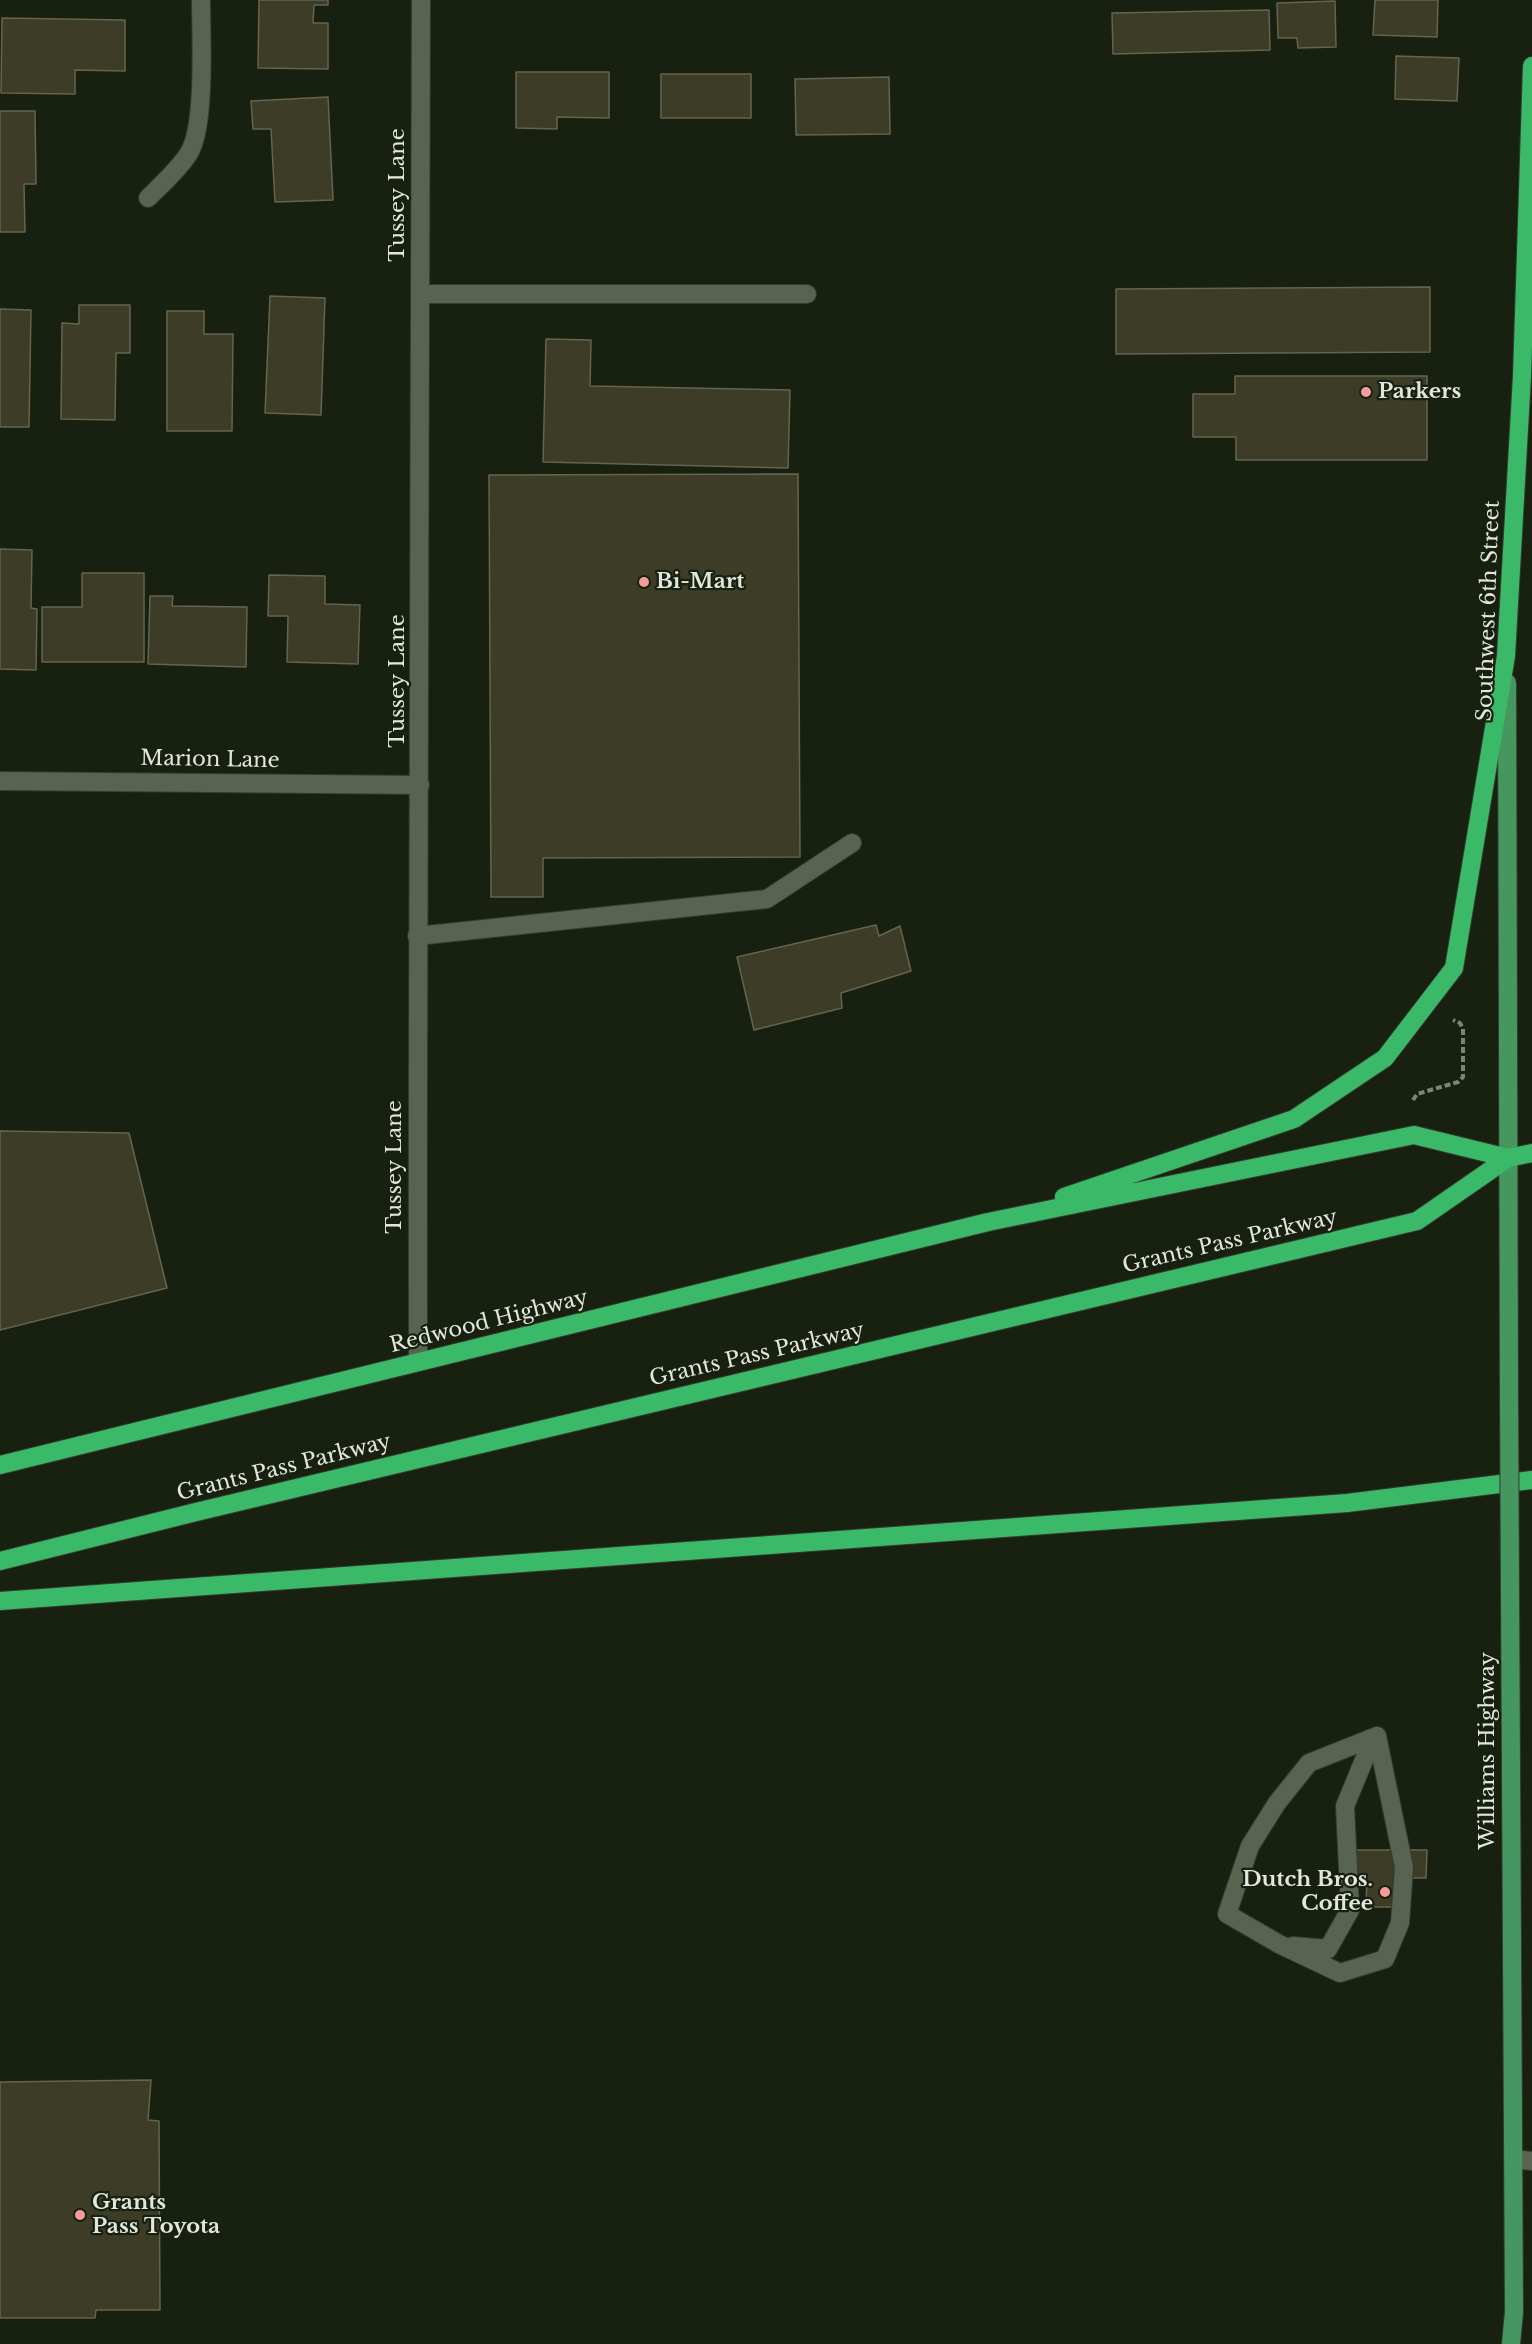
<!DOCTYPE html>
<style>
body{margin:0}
canvas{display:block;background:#18200f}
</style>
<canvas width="1532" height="2344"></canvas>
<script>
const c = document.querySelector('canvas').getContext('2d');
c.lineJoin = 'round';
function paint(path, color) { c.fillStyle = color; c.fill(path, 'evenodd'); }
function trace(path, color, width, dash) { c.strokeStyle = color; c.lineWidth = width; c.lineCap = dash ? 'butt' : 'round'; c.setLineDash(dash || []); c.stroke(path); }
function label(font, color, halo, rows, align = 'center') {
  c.font = font + ' "Libre Baskerville",serif'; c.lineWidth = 4.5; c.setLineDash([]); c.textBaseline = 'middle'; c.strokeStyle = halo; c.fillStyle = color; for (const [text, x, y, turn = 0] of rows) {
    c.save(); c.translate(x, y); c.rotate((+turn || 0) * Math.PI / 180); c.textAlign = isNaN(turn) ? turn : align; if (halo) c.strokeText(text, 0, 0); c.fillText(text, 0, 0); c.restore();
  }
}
const building = new Path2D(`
 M259,0H328V5H314L313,23H328V69L258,68Z
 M1375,0H1438L1437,37L1373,35Z
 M1335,1L1336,47L1298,48L1297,38H1278L1277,3Z
 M1269,10L1270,50L1113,54L1112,13Z
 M2,18L125,20V71L75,70V94L1,93Z
 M1396,56L1459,58L1457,101L1395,99Z
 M516,72H609V118L557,117V129L516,128Z
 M661,74H751V118H661Z
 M889,77L890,134L796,135L795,79Z
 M328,97L333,200L275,202L271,129H253L251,101Z
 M0,111H35L36,184H24L25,232H0Z
 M1430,287V352L1116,354V289Z
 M270,296L325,298L321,415L265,413Z
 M79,305H130V353H116L115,420L61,419L62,323L79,324Z
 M0,309L31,310L29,427H0Z
 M167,311H204V334H233L232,431H167Z
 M546,339L591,340L590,386L790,390L788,468L543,462Z
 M1235,376H1427V460H1236V437H1193V394H1235Z
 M798,474L800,857L543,858V897H491L489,475Z
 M0,549L32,550L31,608L37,609L36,670L0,669Z
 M82,573H144V662H42V607H82Z
 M269,575L325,576V604L360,605L358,664L287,662L288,616H268Z
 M150,596H173L172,606L247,607L246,667L148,664Z
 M876,925L879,936L900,926L911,971L841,993L842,1008L754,1030L737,957Z
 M0,1131L129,1133L167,1288L0,1330Z
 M1347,1850H1427L1426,1878H1403V1907H1366L1367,1875H1347Z
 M151,2080L148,2120L159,2121L160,2310H96L95,2318H0V2082Z`);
const path = new Path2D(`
 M1413,1100L1417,1094L1458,1082L1463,1077V1029L1460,1023L1453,1020`);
const minor = new Path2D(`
 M148,198C161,185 180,168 189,153C206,126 201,34 201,0
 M421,294H807
 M0,781L420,785
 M417,936L767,899L852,843
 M418,1362C417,908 420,454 421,0
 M1377,1736L1404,1867L1400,1923L1385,1959L1340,1973L1279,1944L1227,1914L1250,1846L1277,1803L1309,1763Z
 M1293,1946L1328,1949L1350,1910L1345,1806L1364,1760L1377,1736
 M1513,2159L1532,2161`);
const major = new Path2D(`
 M1507,683L1509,1398
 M1510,1592L1514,2312L1511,2344`);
const highway = new Path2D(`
 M1064,1197L1294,1119L1385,1058L1454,968L1506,656L1522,376L1532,66
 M0,1465L988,1222L1414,1135L1508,1158
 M0,1561L196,1512L1417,1221L1508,1158L1532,1153
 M0,1601L1347,1503L1532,1480`);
const majorBridge = new Path2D(`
 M1509,1398L1510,1592`);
const markers = [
 [1366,392,6,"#f59b9a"],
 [644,582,6,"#f59b9a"],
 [1385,1892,6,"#f59b9a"],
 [80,2215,6,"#f59b9a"]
];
const streetNames = [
 ["Tussey Lane",398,195,-90],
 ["Southwest 6th Street",1489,611,-88],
 ["Tussey Lane",398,681,-90],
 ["Marion Lane",210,760,1],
 ["Tussey Lane",395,1167,-90],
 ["Grants Pass Parkway",1230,1242,-13],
 ["Redwood Highway",489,1322,-14],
 ["Grants Pass Parkway",757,1355,-13],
 ["Grants Pass Parkway",284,1468,-14],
 ["Williams Highway",1488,1751,-90]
];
const poiNames = [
 ["Parkers",1378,392],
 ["Bi-Mart",656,582],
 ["Dutch Bros.",1373,1880,"right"],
 ["Coffee",1373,1904,"right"],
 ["Grants",92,2203],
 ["Pass Toyota",92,2227]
];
paint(building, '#3c3c27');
trace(building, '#64644f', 1.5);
trace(minor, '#353b30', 20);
trace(major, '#353b30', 20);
trace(highway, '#353b30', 20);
trace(path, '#7e8577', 4, [6, 3]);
trace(minor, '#596450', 18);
trace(major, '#46975f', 18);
trace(highway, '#3ab969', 18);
trace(majorBridge, '#353b30', 20, []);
trace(majorBridge, '#46975f', 18);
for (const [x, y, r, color] of markers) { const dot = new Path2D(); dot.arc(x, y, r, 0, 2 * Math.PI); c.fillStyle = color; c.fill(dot); trace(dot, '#18200f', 2); }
label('21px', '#e1e7dc', '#18200f', streetNames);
label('bold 21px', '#e1e7dc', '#18200f', poiNames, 'left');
</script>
